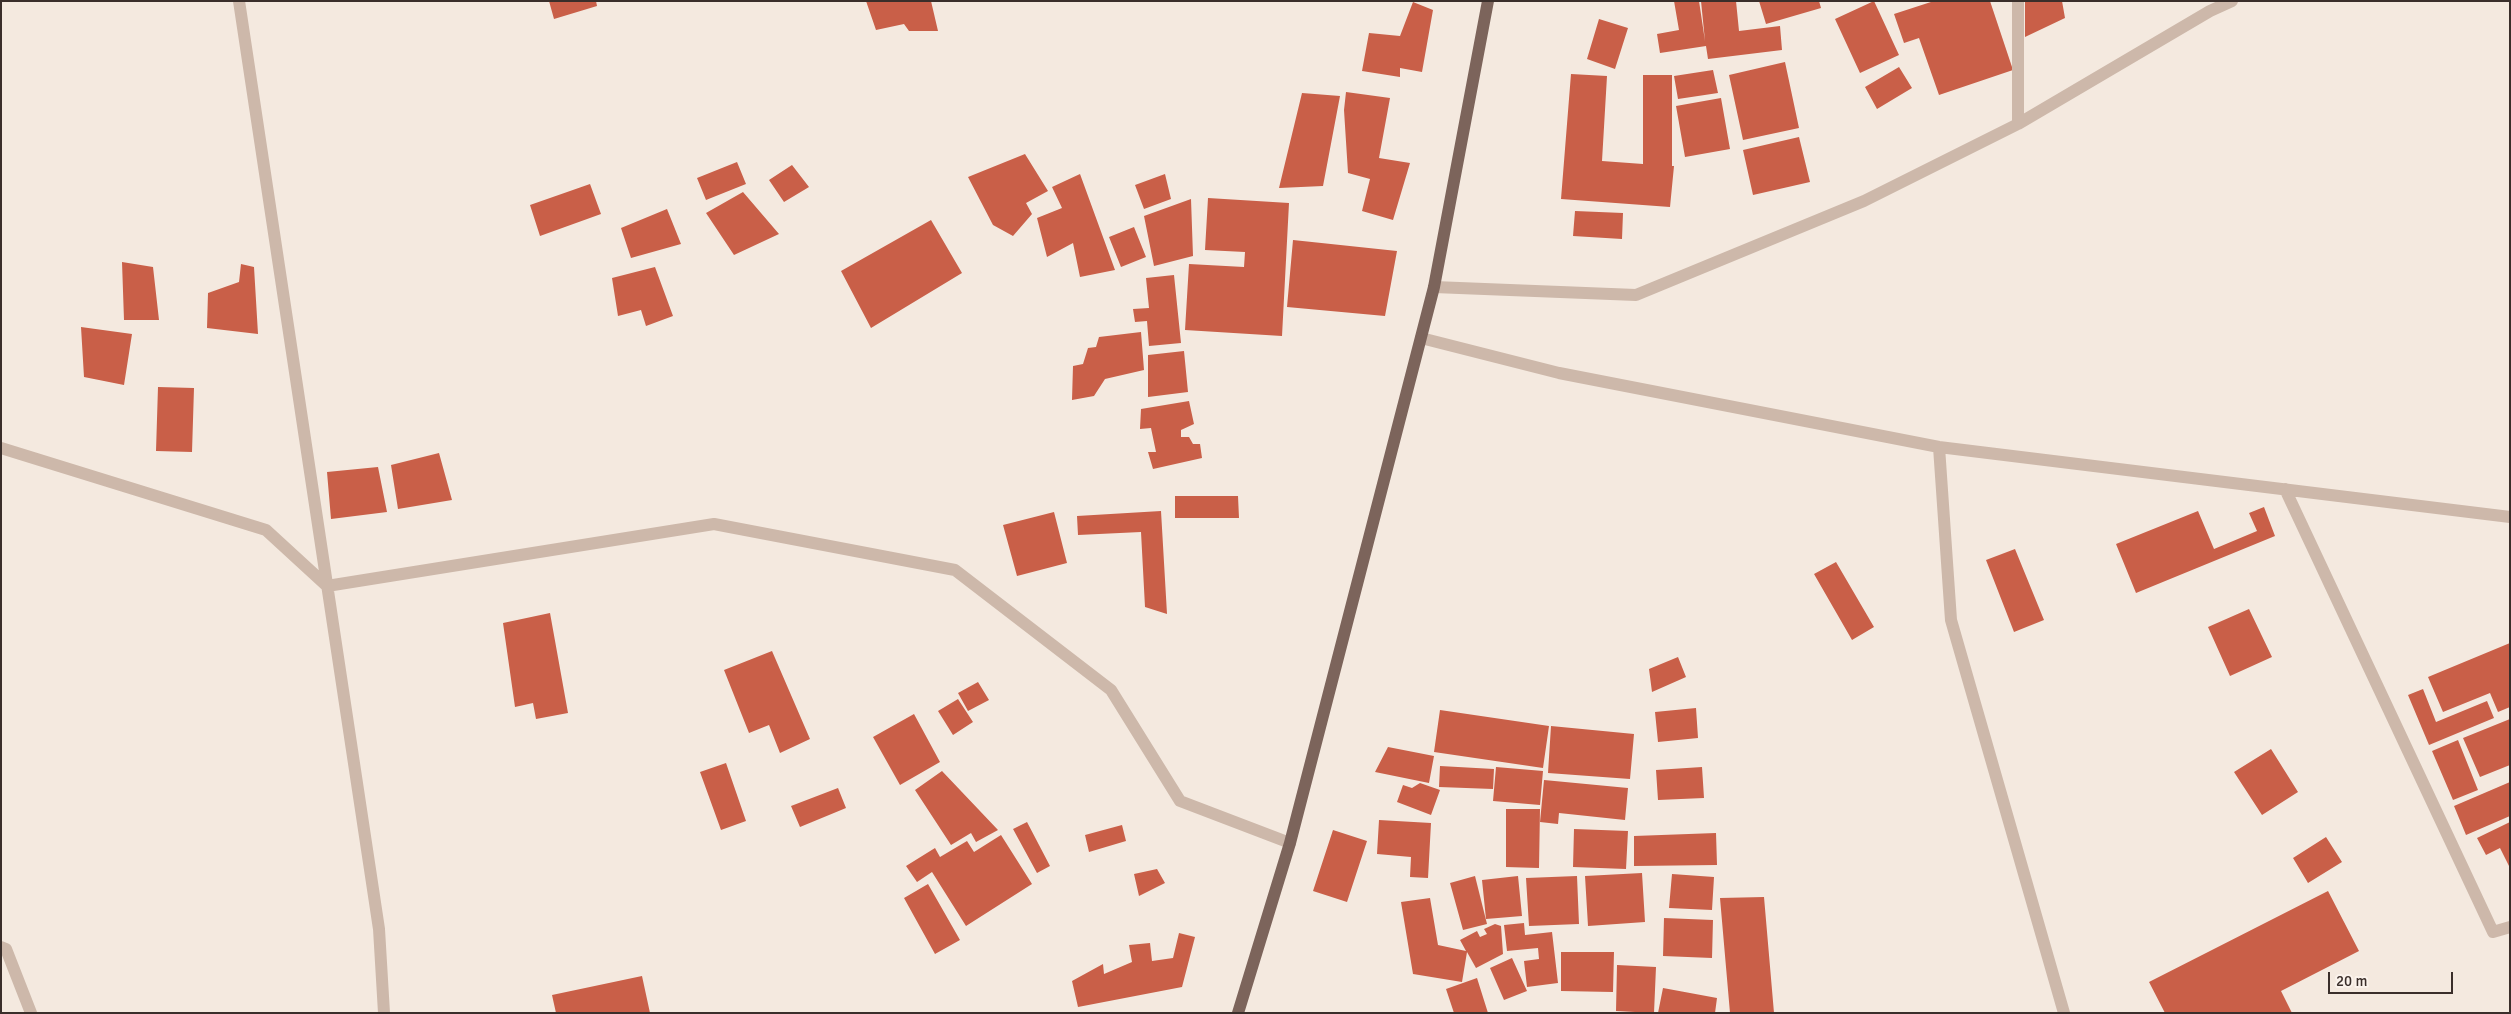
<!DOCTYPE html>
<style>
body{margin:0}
#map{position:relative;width:2511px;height:1014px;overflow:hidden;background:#f4e9df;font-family:Signika,sans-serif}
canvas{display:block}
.frame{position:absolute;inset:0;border:2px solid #3a2e2a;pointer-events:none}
.scale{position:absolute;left:2328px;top:972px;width:125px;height:22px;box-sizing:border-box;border:2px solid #3a2e2a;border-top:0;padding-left:6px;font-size:15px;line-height:18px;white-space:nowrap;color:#3a2e2a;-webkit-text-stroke:4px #fbf3ec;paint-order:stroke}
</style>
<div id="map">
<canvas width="2511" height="1014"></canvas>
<div class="frame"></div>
<div class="scale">20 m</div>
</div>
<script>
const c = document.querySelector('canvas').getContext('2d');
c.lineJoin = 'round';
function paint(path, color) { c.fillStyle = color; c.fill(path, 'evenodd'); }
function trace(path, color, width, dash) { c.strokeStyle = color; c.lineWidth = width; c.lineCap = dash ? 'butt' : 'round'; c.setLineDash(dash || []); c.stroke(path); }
const building = new Path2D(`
 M549,1H596L597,6L554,19Z
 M866,1H931L938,31H909L904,24L876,30Z
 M1674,1H1699L1705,41L1701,1H1736L1739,31L1780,26L1782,50L1708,59L1706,46L1660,53L1657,34L1679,30Z
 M1759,1H1819L1821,8L1766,24Z
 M1874,1L1899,55L1860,73L1835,19Z
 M1934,1H1990L2013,70L1939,95L1919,38L1904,43L1894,14Z
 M2025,1H2062L2065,18L2025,37Z
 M1413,2L1433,10L1422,72L1400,68V77L1362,71L1369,33L1400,36Z
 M1599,19L1628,28L1615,69L1587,59Z
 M1785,62L1799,128L1743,140L1729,75Z
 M1899,67L1912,88L1877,109L1865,87Z
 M1713,70L1718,93L1678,99L1674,76Z
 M1571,74L1607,76L1602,161L1643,164V75H1672V166H1674L1670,207L1561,199Z
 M1346,92L1390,98L1379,158L1410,163L1393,220L1362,211L1370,179L1348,173L1344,110Z
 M1302,93L1340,96L1323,186L1279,188Z
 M1721,98L1730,149L1685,157L1676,106Z
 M1799,137L1810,182L1753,195L1743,150Z
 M1025,154L1048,191L1026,203L1032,214L1013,236L993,225L968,177Z
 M737,162L746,184L706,200L697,178Z
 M792,165L809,187L784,202L769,180Z
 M1080,174L1115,270L1080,277L1073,243L1047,257L1037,218L1062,208L1052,187Z
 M1165,174L1171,199L1144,209L1135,185Z
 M590,184L601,214L540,236L530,205Z
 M743,192L779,234L734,255L706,213Z
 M1208,198L1289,203L1282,336L1185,330L1189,264L1244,267L1245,252L1205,250Z
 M1191,199L1193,256L1154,266L1144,216Z
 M667,209L681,244L631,258L621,228Z
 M1575,211L1623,213L1622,239L1573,236Z
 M931,220L962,273L871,328L841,271Z
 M1134,227L1146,257L1121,267L1109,237Z
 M1293,240L1397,251L1385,316L1287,307Z
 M122,262L153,267L159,320H124Z
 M241,264L254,267L258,334L207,328L208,293L239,282Z
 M655,267L673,316L646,326L641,310L618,316L612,278Z
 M1174,275L1181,343L1149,346L1147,321L1135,322L1133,309L1149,308L1146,278Z
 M81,327L132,334L124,385L84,377Z
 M1141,332L1144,370L1105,379L1094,396L1072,400L1073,366L1083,364L1088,348L1096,347L1099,337Z
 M1184,351L1188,392L1148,397V355Z
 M158,387L194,388L192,452L156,451Z
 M1189,401L1194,424L1181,430V437H1189L1193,444H1200L1202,458L1153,469L1148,452H1156L1151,428L1140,429L1141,409Z
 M439,453L452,500L398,509L391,465Z
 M378,467L387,512L331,519L327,472Z
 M1175,496H1238L1239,518H1175Z
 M2264,507L2275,536L2136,593L2116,544L2198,511L2214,549L2257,531L2249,513Z
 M1161,511L1167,614L1145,607L1141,532L1078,535L1077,516Z
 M1054,512L1067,563L1017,576L1003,525Z
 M2015,549L2044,620L2014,632L1986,560Z
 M1836,562L1874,627L1852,640L1814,574Z
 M2249,609L2272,657L2230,676L2208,627Z
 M550,613L568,713L536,719L533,703L515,707L503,623Z
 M2510,643V707L2498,712L2490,693L2443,712L2428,677Z
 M772,651L810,739L780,753L769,725L749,733L724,670Z
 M1678,657L1686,677L1652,692L1649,669Z
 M978,682L989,700L968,711L958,693Z
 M2423,689L2436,722L2487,701L2494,718L2429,745L2408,695Z
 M958,699L973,722L953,735L938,711Z
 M1696,708L1698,738L1658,742L1655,712Z
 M1440,710L1549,726L1543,768L1434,752Z
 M914,714L940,762L900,785L873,737Z
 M2510,719V765L2480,777L2463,738Z
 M1551,726L1634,734L1630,779L1548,773Z
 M2458,740L2478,790L2453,800L2432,751Z
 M1388,747L1434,756L1429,783L1375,772Z
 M2271,749L2298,792L2262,815L2234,772Z
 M726,763L746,821L721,830L700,772Z
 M1440,766L1494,769L1493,789L1439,787Z
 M1496,767L1543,771L1540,805L1493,801Z
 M1702,767L1704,798L1658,800L1656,770Z
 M942,771L998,830L976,842L971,833L951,845L915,790Z
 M1544,780L1628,788L1625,820L1559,813L1558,824L1540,822Z
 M2510,782V816L2466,835L2454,806Z
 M1420,783L1440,790L1431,815L1397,802L1403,785L1412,788Z
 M838,788L846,808L800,827L791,806Z
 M1506,809H1540L1539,868L1506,867Z
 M1379,820L1431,823L1428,878L1410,877L1411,857L1377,854Z
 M1027,822L1050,866L1037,873L1013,829Z
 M2510,822V868L2500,848L2486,855L2477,838Z
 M1122,825L1126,841L1089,852L1085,835Z
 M1574,829L1628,831L1626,869L1573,867Z
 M1333,830L1367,841L1347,902L1313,891Z
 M1716,833L1717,865L1634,866V836Z
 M1001,835L1032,884L966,926L932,872L917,882L906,866L935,848L940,857L967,841L974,852Z
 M2326,837L2342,862L2308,883L2293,858Z
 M1157,869L1165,883L1139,896L1134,874Z
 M1642,873L1645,922L1588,926L1585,876Z
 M1672,874L1714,877L1712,910L1669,908Z
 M1475,876L1487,924L1463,930L1450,883Z
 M1518,876L1522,916L1486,919L1482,880Z
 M1577,876L1579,924L1529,926L1526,878Z
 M928,884L960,940L935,954L904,898Z
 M2328,891L2359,951L2281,991L2292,1013H2165L2149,982Z
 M1764,897L1774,1013H1730L1720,898Z
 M1430,898L1438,945L1466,951L1460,940L1477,931L1480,937L1487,934L1484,929L1495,924L1501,926L1503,954L1476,968L1467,952L1462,982L1413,974L1401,902Z
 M1664,918L1713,920L1712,958L1663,956Z
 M1524,923L1525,935L1552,932L1558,983L1527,987L1524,961L1539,959L1538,948L1507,951L1504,925Z
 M1179,933L1195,937L1182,987L1078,1007L1072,981L1103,964L1104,974L1132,962L1129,945L1150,943L1152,961L1173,958Z
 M1561,952H1614L1613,992L1561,991Z
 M1512,958L1527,991L1504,1000L1490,968Z
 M1617,965L1656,967L1654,1013L1616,1011Z
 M642,976L650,1013H556L552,995Z
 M1477,978L1488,1013H1454L1446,989Z
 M1663,988L1717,998L1715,1013H1658Z`);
const minor = new Path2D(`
 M239,1L379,929L384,1013
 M2018,1V124
 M1434,287L1636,295L1864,201L2018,124L2210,11L2232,1
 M1421,338L1559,373L1939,447L2510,517
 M1939,447L1951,620L2064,1013
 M1,448L266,530L327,586L714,524L955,570L1111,690L1180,801L1290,843
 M2285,489L2493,932L2510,927
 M1,947L6,949L31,1013`);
const major = new Path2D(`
 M1238,1013L1290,843L1434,287L1488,1`);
paint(building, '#c95f48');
trace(minor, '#cdb8aa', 12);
trace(major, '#7c645b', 12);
</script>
